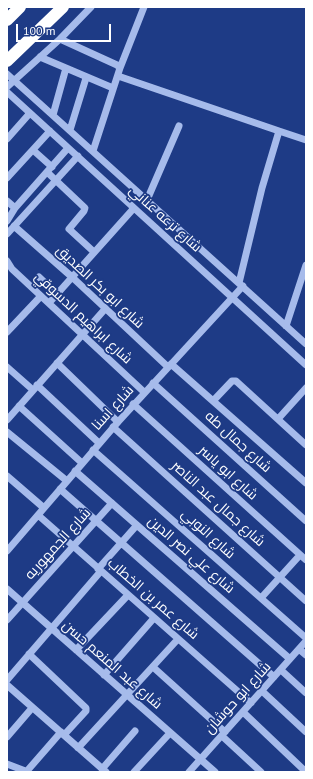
<!DOCTYPE html>
<meta charset="utf-8">
<style>
body{margin:0}
#map{position:relative;width:313px;height:779px;overflow:hidden;background:#1e3b86;font-family:"PT Sans",sans-serif}
canvas{display:block}
.frame{position:absolute;inset:0;border:8px solid #fff;pointer-events:none}
.scale{position:absolute;left:16px;top:24px;width:95px;height:18px;box-sizing:border-box;border:2px solid #fff;border-top:0;padding-left:5px;font-size:12px;line-height:14px;white-space:nowrap;color:#fff;-webkit-text-stroke:3px #1e3b86;paint-order:stroke}
</style>
<div id="map">
<canvas width="313" height="779"></canvas>
<div class="frame"></div>
<div class="scale">100 m</div>
</div>
<script>
const c = document.querySelector('canvas').getContext('2d');
c.lineJoin = 'round';
function trace(path, color, width, dash) { c.strokeStyle = color; c.lineWidth = width; c.lineCap = dash ? 'butt' : 'round'; c.setLineDash(dash || []); c.stroke(path); }
function label(font, color, halo, rows, align = 'center') {
  c.font = font + ' "PT Sans",Cairo,sans-serif'; c.lineWidth = 3.5; c.setLineDash([]); c.textBaseline = 'middle'; c.strokeStyle = halo; c.fillStyle = color; for (const [text, x, y, turn = 0] of rows) {
    c.save(); c.translate(x, y); c.rotate((+turn || 0) * Math.PI / 180); c.textAlign = isNaN(turn) ? turn : align; if (halo) c.strokeText(text, 0, 0); c.fillText(text, 0, 0); c.restore();
  }
}
const minor = new Path2D(`
 M60,39L117,65L120,68L93,151
 M40,57L113,88
 M120,68L144,7
 M7,74L306,344
 M118,76L279,131
 M7,87L60,39L91,7
 M7,92L306,365
 M53,115L66,68
 M70,130L86,78
 M7,139L30,113
 M33,150L52,167
 M47,172L85,208L84,211L69,229L94,252
 M7,178L50,131
 M147,200L179,126
 M7,201L15,208
 M7,221L15,208L68,148
 M14,226L72,277L168,367
 M7,234L78,156
 M7,261L12,269L144,392
 M39,277L57,294
 M239,283L262,188L279,131L306,140
 M49,303L134,208
 M286,326L306,265
 M7,332L41,296
 M57,363L118,422
 M171,364L306,483
 M7,367L33,390
 M153,383L306,521
 M37,385L99,443
 M213,401L232,381H236L306,445
 M133,404L306,560
 M19,406L82,463
 M278,419L306,388
 M7,420L105,309
 M113,427L306,601
 M7,432L67,481
 M93,450L306,638
 M75,471L290,659
 M7,476L44,508
 M60,489L274,677
 M38,515L251,703
 M7,551L118,422L243,286
 M98,569L137,525
 M7,589L215,772
 M261,598L300,555
 M7,620L112,503
 M299,649L306,655
 M76,650L128,595
 M29,654L86,708V711L64,735
 M153,667L225,732
 M281,670L306,693
 M104,675L154,618
 M7,680L101,571
 M7,685L106,772
 M262,691L306,732
 M243,712L306,772
 M222,736L261,772
 M7,737L32,708
 M78,748L178,639
 M7,764L28,772
 M102,769L135,731
 M27,771L61,732
 M134,772L170,733
 M189,772L306,641`);
const highway = new Path2D(`
 M7,20L20,7
 M7,61L63,7`);
const streetNames = [
 ["شارع ترعه عناني",165,219,42],
 ["شارع ابو بكر الصديق",100,287,43],
 ["شارع ابراهيم الدسوقي",83,318,43],
 ["شارع اسنا",113,408,-48],
 ["شارع جمال طه",238,442,42],
 ["شارع ابو ياسر",228,473,42],
 ["شارع جمال عبد الناصر",218,504,42],
 ["شارع النوبي",208,534,42],
 ["شارع الجمهوريه",58,544,-48],
 ["شارع علي نصر الدين",191,555,41],
 ["شارع عمر بن الخطاب",153,599,41],
 ["شارع عبد المنعم حسن",112,665,41],
 ["شارع ابو حوشان",238,698,-48]
];
trace(minor, '#a6bbeb', 7);
trace(highway, '#fff', 12);
label('14px', '#fff', '#1e3b86', streetNames);
</script>
